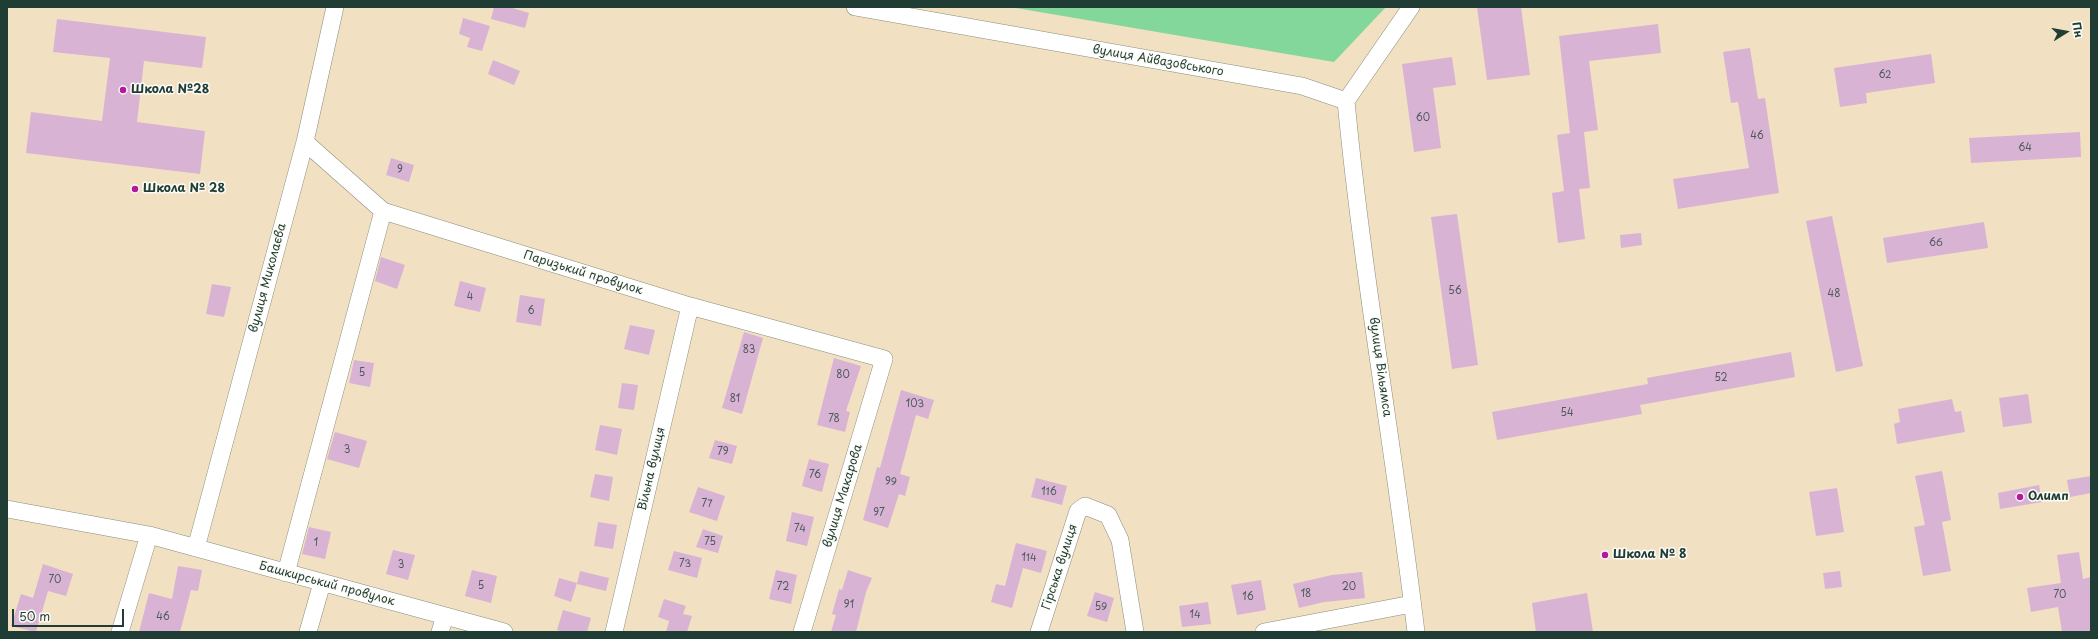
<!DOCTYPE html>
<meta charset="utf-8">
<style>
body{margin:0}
#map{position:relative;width:2098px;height:639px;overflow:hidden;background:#f2e0c2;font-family:"Playpen Sans",sans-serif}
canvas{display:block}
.frame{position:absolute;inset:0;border:8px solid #1f3d34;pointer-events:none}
.north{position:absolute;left:2046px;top:12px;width:40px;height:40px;-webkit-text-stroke:3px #fdfcf7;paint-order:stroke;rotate:79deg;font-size:11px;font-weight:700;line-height:16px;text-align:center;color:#1f3d34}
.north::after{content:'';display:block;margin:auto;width:14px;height:18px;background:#1f3d34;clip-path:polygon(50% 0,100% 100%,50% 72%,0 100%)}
.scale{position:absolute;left:12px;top:609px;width:112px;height:18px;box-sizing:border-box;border:2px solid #1f3d34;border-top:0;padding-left:5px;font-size:12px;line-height:14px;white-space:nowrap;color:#1f3d34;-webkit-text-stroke:3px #fdfcf7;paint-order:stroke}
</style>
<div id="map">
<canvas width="2098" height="639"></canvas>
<div class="frame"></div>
<div class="north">Пн</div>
<div class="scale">50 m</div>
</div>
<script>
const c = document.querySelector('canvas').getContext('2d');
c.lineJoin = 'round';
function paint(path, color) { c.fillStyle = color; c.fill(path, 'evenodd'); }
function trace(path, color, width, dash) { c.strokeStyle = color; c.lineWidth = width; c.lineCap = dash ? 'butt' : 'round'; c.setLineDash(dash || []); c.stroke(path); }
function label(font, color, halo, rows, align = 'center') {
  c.font = font + ' "Playpen Sans",sans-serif'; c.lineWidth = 3; c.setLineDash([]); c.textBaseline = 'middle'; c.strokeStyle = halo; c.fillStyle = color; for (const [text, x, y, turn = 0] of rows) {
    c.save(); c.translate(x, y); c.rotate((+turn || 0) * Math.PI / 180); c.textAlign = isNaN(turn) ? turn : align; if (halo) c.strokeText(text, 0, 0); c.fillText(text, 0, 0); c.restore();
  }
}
const green = new Path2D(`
 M1010,7H1386L1334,62Z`);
const building = new Path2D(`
 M494,7H509L529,13L525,28L491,19Z
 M1477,7H1521L1530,75L1487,80Z
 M463,18L490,26L482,51L467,47L470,38L459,34Z
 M57,19L206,37L202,68L144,61L137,122L205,131L200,174L26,153L31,112L102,121L110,58L53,52Z
 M1658,24L1661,53L1589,61L1598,130L1584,132L1590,188L1579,189L1585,239L1558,243L1552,193L1564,191L1557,135L1570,133L1559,36Z
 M1750,48L1758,99L1765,98L1779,193L1678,209L1673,179L1749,168L1738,102L1731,103L1723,52Z
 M1931,54L1935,83L1866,93L1867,103L1840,107L1834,68Z
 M1452,57L1456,85L1433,88L1441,148L1414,152L1402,64Z
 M493,60L520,71L514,85L488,74Z
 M2080,132L2081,157L1971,163L1969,138Z
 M391,158L414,165L409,182L386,175Z
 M1457,214L1478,365L1452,369L1431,217Z
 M1832,216L1863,366L1836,372L1806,221Z
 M1984,222L1988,248L1887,263L1883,238Z
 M1641,233L1642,245L1621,248L1620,235Z
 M381,257L405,265L397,289L375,281Z
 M460,281L486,288L480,312L454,306Z
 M212,284L231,287L224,317L206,314Z
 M520,295L545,299L541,326L516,322Z
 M630,325L655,330L649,355L624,349Z
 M744,332L763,338L742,414L722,408Z
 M1791,352L1795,377L1640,405L1642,414L1497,440L1492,412L1648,384L1647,378Z
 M834,358L861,366L846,411L850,412L845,432L817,425Z
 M354,360L374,363L370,387L349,383Z
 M622,383L638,385L634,410L618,408Z
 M901,390L934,400L928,419L916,415L900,474L910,477L905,496L899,494L888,528L863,520L877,467L880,468Z
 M2028,394L2032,423L2003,427L1999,398Z
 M1952,399L1955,412L1961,411L1965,432L1897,444L1894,424L1900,422L1898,409Z
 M600,425L622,429L617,455L595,450Z
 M335,432L367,441L359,468L327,459Z
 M715,440L737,446L732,464L709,458Z
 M809,459L829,464L822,492L802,486Z
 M1942,471L1951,520L1942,522L1951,571L1923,576L1914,527L1925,525L1915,476Z
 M595,474L613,477L609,501L590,497Z
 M2091,476V493L2070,497L2067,480Z
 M1036,478L1067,486L1062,505L1031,497Z
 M2039,485L2042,502L2000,509L1998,493Z
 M698,487L725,496L717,521L689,512Z
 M1837,488L1844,532L1816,536L1809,492Z
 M792,512L814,517L807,546L786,541Z
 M598,522L617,525L613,549L594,546Z
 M309,527L331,532L325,559L302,554Z
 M703,529L723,536L718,553L696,547Z
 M1016,543L1047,551L1041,573L1023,568L1012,608L991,602L996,584L1005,586Z
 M393,550L415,555L408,580L386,574Z
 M674,551L702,558L697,578L668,570Z
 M2079,552L2083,579L2091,577V632H2062L2058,607L2031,612L2027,588L2061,583L2057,555Z
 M43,564L73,574L66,596L48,591L36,632L11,626L21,594L33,598Z
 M178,566L202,570L198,591L191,590L180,632H139L149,593L172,599Z
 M472,570L497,576L491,603L465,596Z
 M776,570L797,575L791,604L769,599Z
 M848,570L872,578L866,592L856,632H831L836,615L832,614L839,589L842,590Z
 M580,571L609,578L606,591L577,584Z
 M1840,571L1842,587L1825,589L1823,573Z
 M1362,572L1365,598L1324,602L1299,608L1293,584L1332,575Z
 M559,578L577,583L571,602L554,596Z
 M1261,580L1266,610L1237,615L1231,585Z
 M1095,592L1114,598L1107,622L1087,616Z
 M1587,593L1593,632H1536L1532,603Z
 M664,599L686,606L683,614L692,616L687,632H666L669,621L658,617Z
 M1208,602L1211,624L1182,627L1179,606Z
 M563,610L591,618L587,632H564L557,630Z`);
const minor = new Path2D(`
 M855,7L1302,86L1346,101
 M1346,101C1363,279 1395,455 1416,632
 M1346,101L1411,7
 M305,142L383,211L690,306L884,359L802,632
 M7,509L149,535L504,632
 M196,548L305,142L335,7
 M286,573L383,211
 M120,632L149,535
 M308,632L322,583
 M440,632L445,616
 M614,632L690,306
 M1039,632L1078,511L1085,506L1108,515L1120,540L1135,632
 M1264,632L1412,604`);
const markers = [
 [123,90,4,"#b5179e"],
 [135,189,4,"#b5179e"],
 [2020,497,4,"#b5179e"],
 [1605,555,4,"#b5179e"]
];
const numberNames = [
 ["62",1885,75],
 ["60",1423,118],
 ["46",1757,136],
 ["64",2025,148],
 ["9",400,170],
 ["66",1936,243],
 ["56",1455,291],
 ["48",1834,294],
 ["4",470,297],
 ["6",531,311],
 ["83",749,350],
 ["5",362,373],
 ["80",843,375],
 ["52",1721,378],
 ["81",735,399],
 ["103",915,404],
 ["54",1567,413],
 ["78",834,419],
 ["3",347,450],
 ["79",723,452],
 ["76",815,475],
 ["99",891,482],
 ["116",1049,492],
 ["77",707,504],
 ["97",879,513],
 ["74",800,529],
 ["75",710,542],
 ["1",316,543],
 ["114",1029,558],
 ["73",685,564],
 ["3",401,565],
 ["70",55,580],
 ["5",481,586],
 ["72",783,587],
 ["20",1349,587],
 ["18",1306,594],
 ["70",2060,595],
 ["16",1248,597],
 ["91",849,605],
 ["59",1101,607],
 ["14",1195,615],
 ["46",163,617]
];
const streetNames = [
 ["вулиця Айвазовського",1158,61,10],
 ["Паризький провулок",583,273,17],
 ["вулиця Миколаєва",268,278,-75],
 ["вулиця Вільямса",1380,367,82],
 ["Вільна вулиця",652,469,-77],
 ["вулиця Макарова",843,496,-73],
 ["Гірська вулиця",1060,567,-72],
 ["Башкирський провулок",327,584,15]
];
const poiNames = [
 ["Школа №28",131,90],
 ["Школа № 28",143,189],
 ["Олимп",2028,497],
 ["Школа № 8",1613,555]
];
paint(green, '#83d79a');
paint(building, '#d8b3d4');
trace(minor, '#888e7b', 18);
trace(minor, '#fff', 17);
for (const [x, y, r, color] of markers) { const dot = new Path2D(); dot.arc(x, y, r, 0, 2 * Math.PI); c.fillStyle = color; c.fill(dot); trace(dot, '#fdfcf7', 1.5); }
label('10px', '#4d5a5c', null, numberNames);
label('12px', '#1f3d34', '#fdfcf7', streetNames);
label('bold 12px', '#1f3d34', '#fdfcf7', poiNames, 'left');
</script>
